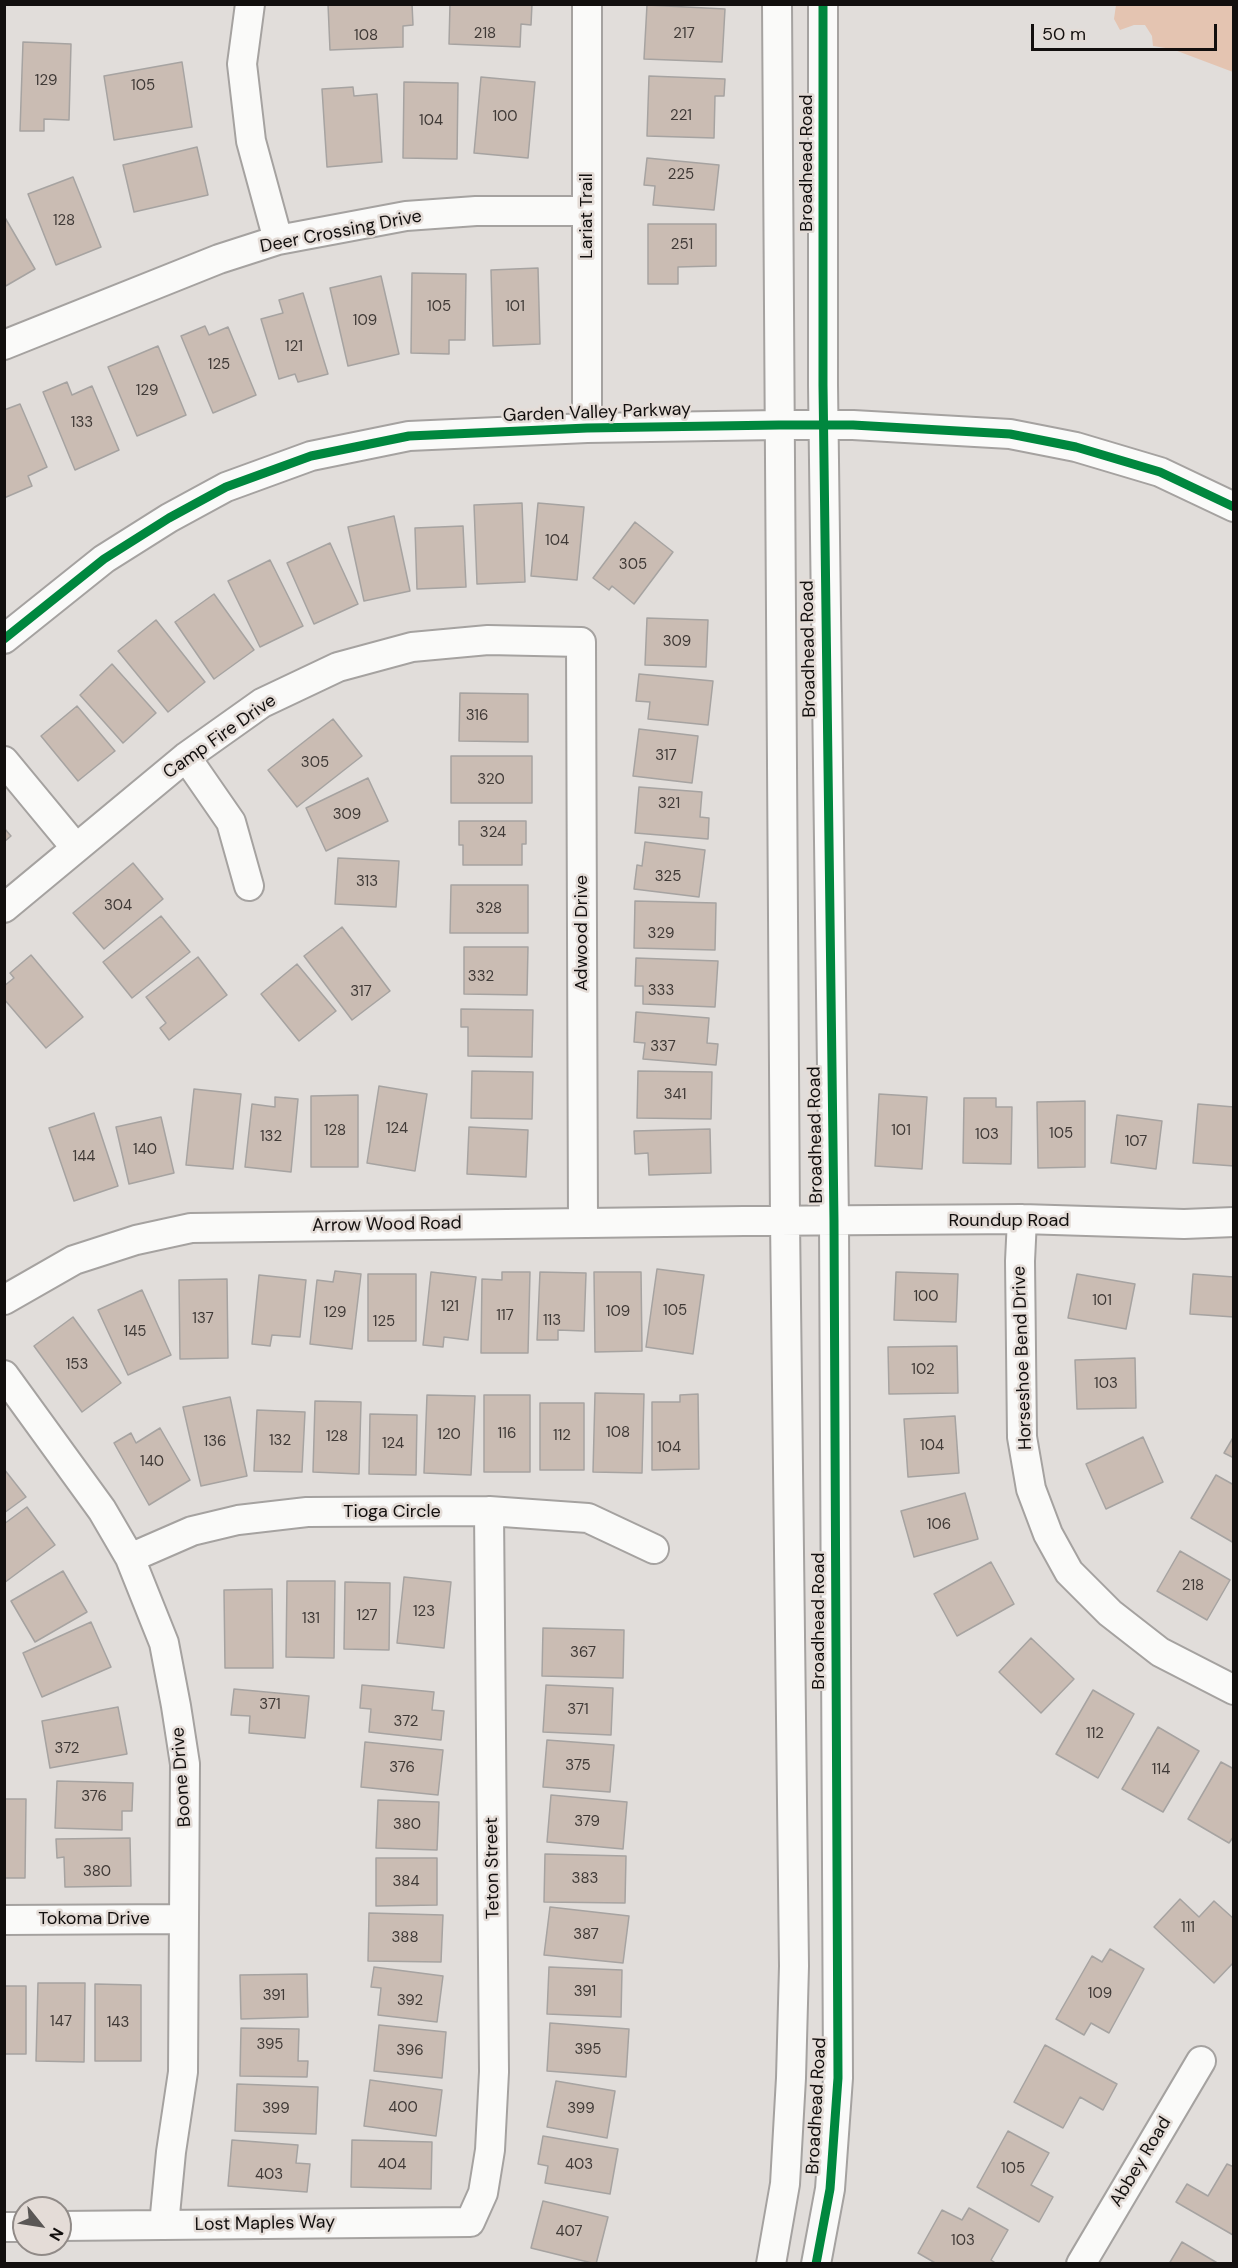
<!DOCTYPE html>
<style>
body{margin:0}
#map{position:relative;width:1238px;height:2268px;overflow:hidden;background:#e1ddda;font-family:"DM Sans",sans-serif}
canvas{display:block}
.frame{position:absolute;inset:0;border:6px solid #120f0e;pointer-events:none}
.north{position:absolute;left:12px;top:2196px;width:60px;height:60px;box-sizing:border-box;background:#e4dcd7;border:2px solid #908a87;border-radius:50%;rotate:120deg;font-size:16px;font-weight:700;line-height:24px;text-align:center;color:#120f0e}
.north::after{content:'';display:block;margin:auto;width:21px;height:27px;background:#5a5755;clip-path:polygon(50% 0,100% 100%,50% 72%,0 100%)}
.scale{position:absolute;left:1031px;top:24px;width:186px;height:27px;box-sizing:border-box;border:3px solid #120f0e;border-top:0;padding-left:8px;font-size:18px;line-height:21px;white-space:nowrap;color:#120f0e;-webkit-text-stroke:4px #e4dcd7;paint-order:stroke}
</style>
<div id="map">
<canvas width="1238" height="2268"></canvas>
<div class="frame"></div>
<div class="north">N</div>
<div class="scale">50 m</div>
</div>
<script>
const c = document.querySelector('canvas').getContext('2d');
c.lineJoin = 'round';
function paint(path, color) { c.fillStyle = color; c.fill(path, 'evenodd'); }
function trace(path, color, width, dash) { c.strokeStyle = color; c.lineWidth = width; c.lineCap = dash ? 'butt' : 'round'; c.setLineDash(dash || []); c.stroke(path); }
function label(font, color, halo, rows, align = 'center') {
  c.font = font + ' "DM Sans",sans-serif'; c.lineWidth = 5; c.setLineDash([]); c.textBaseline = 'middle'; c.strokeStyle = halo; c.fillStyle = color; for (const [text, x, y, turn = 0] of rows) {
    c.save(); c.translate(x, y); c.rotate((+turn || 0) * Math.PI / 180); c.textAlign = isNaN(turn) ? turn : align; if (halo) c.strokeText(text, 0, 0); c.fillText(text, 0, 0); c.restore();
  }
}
const green = new Path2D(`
 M1116,5H1233V72L1172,49L1153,46L1152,36L1145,25H1134L1120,30L1114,19Z`);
const building = new Path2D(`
 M328,4H412L413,25L403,26V47L330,50Z
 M450,4H532L531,25L521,24L520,47L449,44Z
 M647,5L725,9L722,62L644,59Z
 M23,42L71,44L69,120L44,119V131H20Z
 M182,62L192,127L114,140L104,76Z
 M649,76L725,79L724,96H715L714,138L647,136Z
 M481,77L535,82L528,158L474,153Z
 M404,82L458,83L457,159L403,158Z
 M353,87L354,96L377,94L382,162L327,167L322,89Z
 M197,147L208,195L134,212L123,165Z
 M647,158L719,165L714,210L653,205L655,186L644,185Z
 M73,177L101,247L56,265L28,194Z
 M4,216L35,269L4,287Z
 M648,224H716V266L678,267V284H648Z
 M538,268L540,344L493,346L491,270Z
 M412,273L466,274L465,340H449V354L411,353Z
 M381,276L399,354L348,366L330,288Z
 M303,293L328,374L298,382L295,374L279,379L261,319L283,313L279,300Z
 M205,326L209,335L228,327L256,395L213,413L181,336Z
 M158,346L186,415L137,436L108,367Z
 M67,382L72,395L92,386L119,450L75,470L43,392Z
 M20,404L47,467L28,476L32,486L4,498V410Z
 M522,503L525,582L477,584L474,505Z
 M538,503L584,507L577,580L531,576Z
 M394,516L410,591L364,601L348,527Z
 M635,522L673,552L634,604L612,586L609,590L593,578Z
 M463,526L466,587L417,589L415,528Z
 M330,543L358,604L314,624L287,563Z
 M270,560L303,626L260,647L228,581Z
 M214,594L254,650L214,679L175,622Z
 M647,618L708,620L706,667L645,665Z
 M156,620L205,682L168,712L118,651Z
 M112,664L156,713L123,743L80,695Z
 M639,674L713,681L708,725L648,719L650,702L636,701Z
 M460,693L528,694V742L459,741Z
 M77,706L115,751L78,781L41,736Z
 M333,719L362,756L297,807L268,770Z
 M639,729L698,736L692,783L633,776Z
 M451,756H532V803H451Z
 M368,778L388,821L326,851L306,808Z
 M639,787L702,792L700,817L709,818L708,839L635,833Z
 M459,821H526V844H522V865H463V845H459Z
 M4,828L11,836L4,842Z
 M645,842L705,850L699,897L634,889L637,865L642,866Z
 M338,858L399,861L396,907L335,904Z
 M133,863L163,899L104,949L73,913Z
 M451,885H528V933H450Z
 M635,901L716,903L715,950L634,948Z
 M161,916L190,952L132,998L103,962Z
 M342,927L390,991L352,1020L304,956Z
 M464,947H528L527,995L464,994Z
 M31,955L83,1017L46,1048L4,999V986L14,978L10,973Z
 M198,957L227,995L169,1040L160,1028L166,1023L146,997Z
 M636,958L718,961L715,1007L643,1004V986H635Z
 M297,964L336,1011L299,1041L261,994Z
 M461,1009L533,1010L532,1057L468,1056V1027H461Z
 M636,1012L709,1018L707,1043L718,1044L716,1065L643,1059L645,1043L634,1042Z
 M472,1071L533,1072L532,1119L471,1118Z
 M638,1071L712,1072L711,1119L637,1118Z
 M379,1086L427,1094L415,1171L367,1163Z
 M194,1089L241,1094L233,1169L186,1165Z
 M879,1094L927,1097L922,1169L875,1166Z
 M358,1095V1167H311V1096Z
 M275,1097L298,1099L291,1172L245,1167L252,1104L275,1107Z
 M964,1098H996V1107H1012L1011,1164L963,1163Z
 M1085,1101V1167L1038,1168L1037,1102Z
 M1198,1104L1234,1107V1166L1193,1163Z
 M94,1113L118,1186L74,1201L49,1128Z
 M1117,1115L1162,1121L1156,1169L1111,1163Z
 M161,1117L174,1173L129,1184L116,1127Z
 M469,1127L528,1130L526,1177L467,1174Z
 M710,1129L711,1173L649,1175L648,1153L635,1154L634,1131Z
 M657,1269L704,1275L693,1354L646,1347Z
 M335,1271L361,1274L352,1349L310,1344L317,1280L333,1282Z
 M431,1272L476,1277L468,1340L444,1337L443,1347L423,1345Z
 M502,1272H530L528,1353H481L482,1279L502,1280Z
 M540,1272L586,1273L584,1331L558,1330V1340H537Z
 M594,1272H641L642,1351L595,1352Z
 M896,1272L958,1274L956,1322L894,1320Z
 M368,1274H416V1341H368Z
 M1077,1274L1135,1284L1126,1329L1068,1318Z
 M1193,1274L1234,1277V1317L1190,1314Z
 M259,1275L306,1280L300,1337L272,1335L270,1346L252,1344Z
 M227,1279L228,1358L180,1359L179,1280Z
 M142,1290L171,1355L128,1375L98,1310Z
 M73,1317L121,1383L82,1412L34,1346Z
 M957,1346L958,1393L889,1394L888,1347Z
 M1135,1358L1136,1408L1077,1409L1075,1360Z
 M595,1393L644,1394L642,1473L593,1472Z
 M698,1394L699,1469L652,1470V1402H680V1395Z
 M427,1395L475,1396L471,1475L424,1473Z
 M484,1395H530V1472H484Z
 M230,1397L247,1476L201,1486L183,1407Z
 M315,1401L361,1402L359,1474L313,1472Z
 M540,1403H584V1470H540Z
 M257,1410L305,1412L302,1472L254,1471Z
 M370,1414L417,1415L416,1475L369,1474Z
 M955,1416L959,1473L908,1477L904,1419Z
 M160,1428L190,1480L149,1505L114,1443L131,1433L136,1443Z
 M1234,1436V1458L1224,1453Z
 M1143,1437L1163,1482L1106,1509L1086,1464Z
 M4,1469L26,1497L4,1513Z
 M1216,1475L1234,1485V1543L1191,1518Z
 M965,1493L978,1539L914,1557L901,1511Z
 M27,1507L55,1545L4,1583V1524Z
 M1180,1551L1230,1580L1207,1620L1157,1591Z
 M991,1562L1014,1604L957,1636L934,1594Z
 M63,1571L87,1612L35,1642L11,1601Z
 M404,1577L451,1582L444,1648L397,1643Z
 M287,1581H335L334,1658L286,1657Z
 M345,1582L390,1583L389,1650L344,1649Z
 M272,1589L273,1668H225L224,1590Z
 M91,1622L111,1667L42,1697L23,1653Z
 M543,1628L624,1630L623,1678L542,1676Z
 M1031,1638L1074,1679L1041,1713L999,1672Z
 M362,1685L434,1692L432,1710L444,1711L441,1740L369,1732L371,1709L360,1708Z
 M546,1685L613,1688L611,1735L543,1732Z
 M234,1689L309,1696L305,1738L249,1733L250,1716L231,1715Z
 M1093,1690L1134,1714L1098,1778L1056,1754Z
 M118,1707L127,1754L50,1768L42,1721Z
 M1158,1727L1199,1751L1163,1812L1122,1789Z
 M547,1740L614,1745L610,1792L543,1787Z
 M365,1742L443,1750L438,1795L361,1787Z
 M1221,1762L1234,1769V1836L1229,1843L1188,1819Z
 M57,1781L133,1783L132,1811H122V1830L55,1828Z
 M551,1795L627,1802L623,1849L547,1842Z
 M4,1799H26L25,1878H4Z
 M378,1800L439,1802L437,1850L376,1848Z
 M130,1838L131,1886L65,1887L64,1857L57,1858L56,1839Z
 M545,1854L626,1856L625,1903L544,1902Z
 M376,1858H437V1905L376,1906Z
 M1180,1899L1199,1917L1214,1901L1234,1919V1962L1214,1983L1154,1927Z
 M550,1907L629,1916L623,1963L544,1955Z
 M369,1913L443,1915L441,1962L368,1961Z
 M1110,1949L1144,1969L1109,2033L1091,2023L1084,2035L1056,2019L1092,1956L1102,1962Z
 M374,1967L443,1976L437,2022L378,2015L381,1988L371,1987Z
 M549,1967L622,1970L621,2017L547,2014Z
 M307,1974L308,2017L241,2019L240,1975Z
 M38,1983H85L84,2062L36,2061Z
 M95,1984L141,1985V2061H95Z
 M4,1986H26V2054H4Z
 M550,2023L629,2029L626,2077L547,2071Z
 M379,2025L446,2032L442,2078L374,2071Z
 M241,2028L299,2029L298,2061H308L307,2077L240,2076Z
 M1045,2045L1117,2084L1103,2110L1080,2097L1063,2128L1014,2102Z
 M370,2080L442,2090L436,2136L364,2126Z
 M556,2081L615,2091L607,2138L547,2127Z
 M237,2084L318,2087L316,2134L235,2131Z
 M1008,2131L1049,2153L1031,2185L1053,2197L1039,2222L977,2187Z
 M543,2136L618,2149L610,2194L545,2183L548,2166L538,2164Z
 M232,2140L298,2145L296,2163L310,2164L307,2192L228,2186Z
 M352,2140L432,2142L431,2189L351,2187Z
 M1227,2164L1234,2167L1233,2235L1176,2202L1187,2184L1208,2196Z
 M543,2201L608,2217L596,2264L531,2248Z
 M969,2208L1008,2230L991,2260L997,2264H937L918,2253L942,2210L962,2220Z
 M1182,2242L1219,2264H1169Z`);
const minor = new Path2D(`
 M250,4L242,64L251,141L278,240
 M4,345L219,259L278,240L406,216L476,211H587
 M587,428V4
 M4,639L104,559L169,518L226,487L311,456L409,436L587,428L779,425H853L1010,434L1076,447L1160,472L1234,507
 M186,757L231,822L249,886
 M4,761L76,848
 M4,908L186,757L262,703L338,667L412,647L488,640L581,642L583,1223
 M1022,1219L1020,1261L1022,1437L1031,1489L1048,1534L1069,1572L1110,1613L1160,1652L1234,1690
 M4,1300L74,1260L136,1240L191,1228L744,1221L1022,1219L1184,1224L1234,1222
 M4,1375L102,1510L130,1558L164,1643L176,1706L185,1764L183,2072L171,2152L164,2225
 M130,1558L192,1531L238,1520L307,1512L489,1511L588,1518L654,1549
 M4,1920L183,1919
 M60,2226L470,2222L483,2193L490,2150L494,2072L489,1511
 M4,2227H24
 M771,2264L785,2184L791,2078L794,1966L785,1220L777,4
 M816,2264L830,2189L838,2078L834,1221L823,385V4
 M1081,2264L1201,2061`);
const cycleway = new Path2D(`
 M4,639L104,559L169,518L226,487L311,456L409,436L587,428L779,425H853L1010,434L1076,447L1160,472L1234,507
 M816,2264L830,2189L838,2078L834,1221L823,385V4`);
const numberNames = [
 ["218",485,34],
 ["217",684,34],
 ["108",366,36],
 ["129",46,81],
 ["105",143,86],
 ["221",681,116],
 ["100",505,117],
 ["104",431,121],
 ["225",681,175],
 ["128",64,221],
 ["251",682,245],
 ["105",439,307],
 ["101",515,307],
 ["109",365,321],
 ["121",294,347],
 ["125",219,365],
 ["129",147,391],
 ["133",82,423],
 ["104",557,541],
 ["305",633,565],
 ["309",677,642],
 ["316",477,716],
 ["317",666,756],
 ["305",315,763],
 ["320",491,780],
 ["321",669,804],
 ["309",347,815],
 ["324",493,833],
 ["325",668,877],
 ["313",367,882],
 ["304",118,906],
 ["328",489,909],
 ["329",661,934],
 ["332",481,977],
 ["333",661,991],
 ["317",361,992],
 ["337",663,1047],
 ["341",675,1095],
 ["124",397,1129],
 ["128",335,1131],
 ["101",901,1131],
 ["105",1061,1134],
 ["103",987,1135],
 ["132",271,1137],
 ["107",1136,1142],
 ["140",145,1150],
 ["144",84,1157],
 ["100",926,1297],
 ["101",1102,1301],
 ["121",450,1307],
 ["105",675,1311],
 ["109",618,1312],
 ["129",335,1313],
 ["117",505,1316],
 ["137",203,1319],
 ["113",552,1321],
 ["125",384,1322],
 ["145",135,1332],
 ["153",77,1365],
 ["102",923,1370],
 ["103",1106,1384],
 ["108",618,1433],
 ["116",507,1434],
 ["120",449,1435],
 ["112",562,1436],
 ["128",337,1437],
 ["132",280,1441],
 ["136",215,1442],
 ["124",393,1444],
 ["104",932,1446],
 ["104",669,1448],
 ["140",152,1462],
 ["106",939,1525],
 ["218",1193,1586],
 ["123",424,1612],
 ["127",367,1616],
 ["131",311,1619],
 ["367",583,1653],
 ["371",270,1705],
 ["371",578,1710],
 ["372",406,1722],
 ["112",1095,1734],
 ["372",67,1749],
 ["375",578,1766],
 ["376",402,1768],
 ["114",1161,1770],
 ["376",94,1797],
 ["379",587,1822],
 ["380",407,1825],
 ["380",97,1872],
 ["383",585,1879],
 ["384",406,1882],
 ["111",1188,1928],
 ["387",586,1935],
 ["388",405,1938],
 ["391",585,1992],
 ["109",1100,1994],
 ["391",274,1996],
 ["392",410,2001],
 ["147",61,2022],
 ["143",118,2023],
 ["395",270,2045],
 ["395",588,2050],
 ["396",410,2051],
 ["400",403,2108],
 ["399",276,2109],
 ["399",581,2109],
 ["404",392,2165],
 ["403",579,2165],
 ["105",1013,2169],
 ["403",269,2175],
 ["407",569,2232],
 ["103",963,2241]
];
const streetNames = [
 ["Broadhead Road",807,163,-90],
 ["Lariat Trail",587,216,-90],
 ["Deer Crossing Drive",341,232,-11],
 ["Garden Valley Parkway",597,413,-2],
 ["Broadhead Road",809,649,-91],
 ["Camp Fire Drive",220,737,-35],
 ["Adwood Drive",582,933,-90],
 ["Broadhead Road",816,1135,-91],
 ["Roundup Road",1009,1221],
 ["Arrow Wood Road",387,1225,-1],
 ["Horseshoe Bend Drive",1023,1358,-92],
 ["Tioga Circle",392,1512],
 ["Broadhead Road",819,1621,-90],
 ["Boone Drive",182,1777,-94],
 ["Teton Street",493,1868,-91],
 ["Tokoma Drive",94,1919],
 ["Broadhead Road",817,2106,-87],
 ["Abbey Road",1141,2162,-59],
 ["Lost Maples Way",265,2224,-1]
];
paint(green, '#e4c4b1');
paint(building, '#cabcb3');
trace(building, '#a6a3a1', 1.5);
trace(minor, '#a5a2a0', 32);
trace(minor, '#fafaf9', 28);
trace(cycleway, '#00873e', 9);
label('15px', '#403a37', null, numberNames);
label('18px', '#120f0e', '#e4dcd7', streetNames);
</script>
